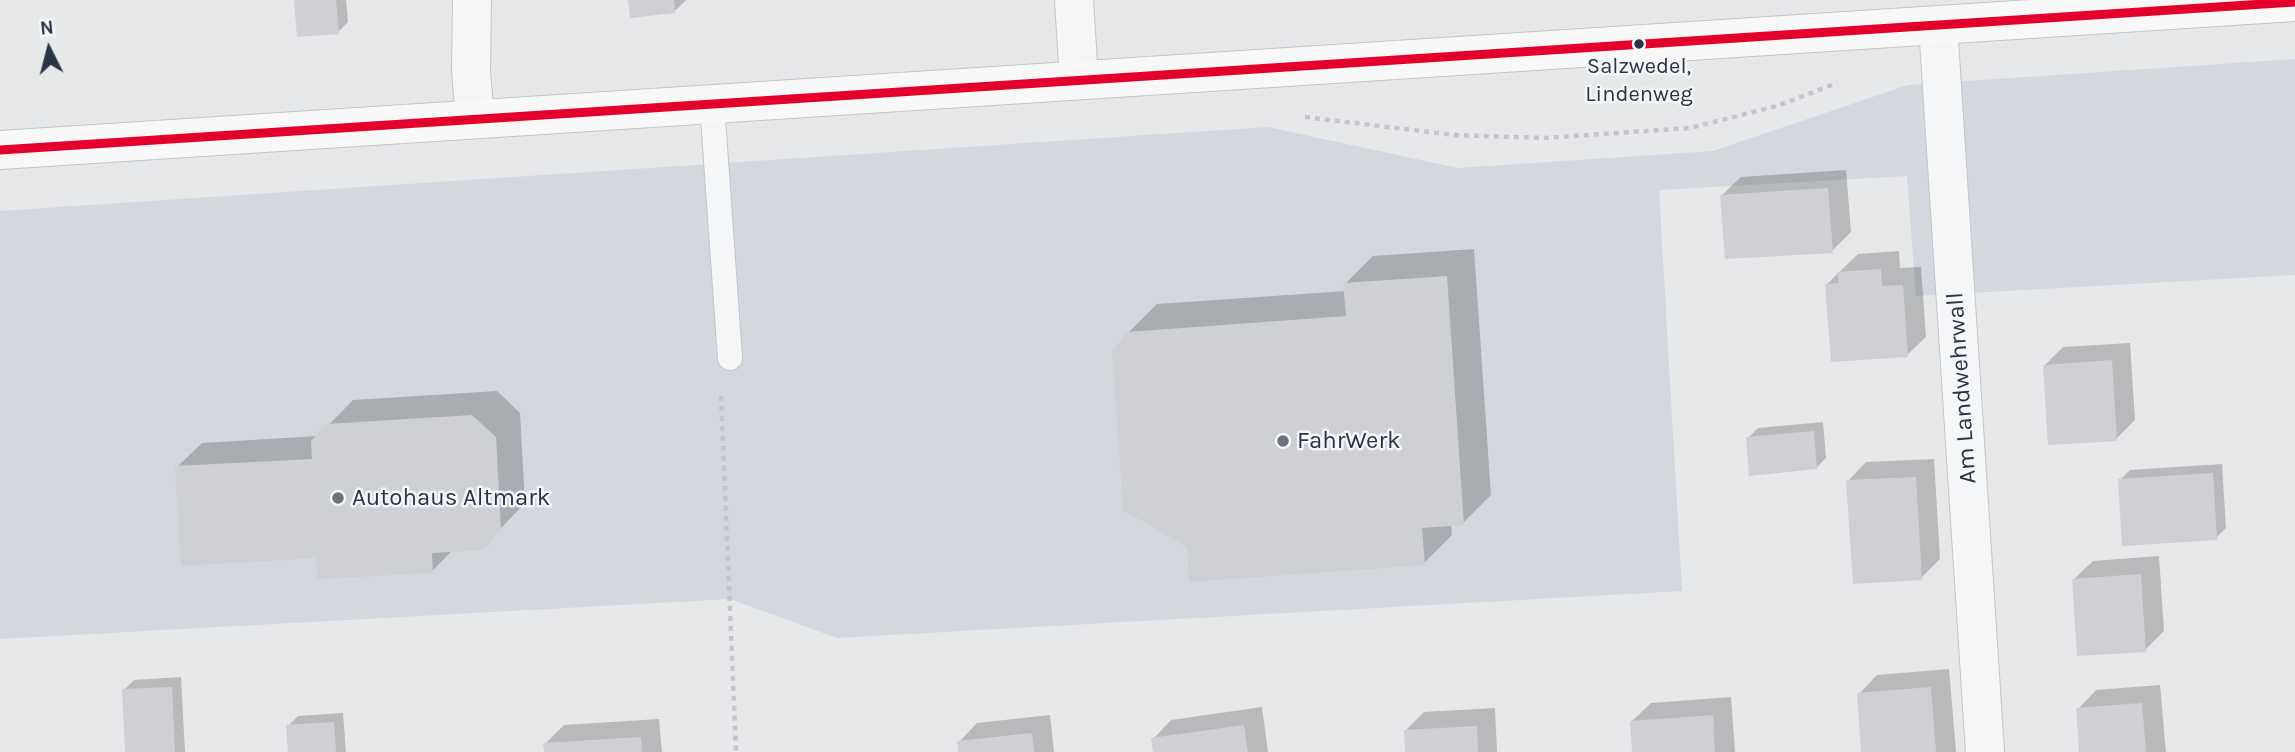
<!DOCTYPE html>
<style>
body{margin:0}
#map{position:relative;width:2295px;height:752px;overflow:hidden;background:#e6e8ea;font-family:Karla,sans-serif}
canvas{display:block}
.north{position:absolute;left:14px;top:14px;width:70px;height:70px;-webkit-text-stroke:5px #f4f6f9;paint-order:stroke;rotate:354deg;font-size:19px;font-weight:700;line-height:28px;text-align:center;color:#2b3445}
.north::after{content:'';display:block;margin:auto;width:24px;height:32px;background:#2b3445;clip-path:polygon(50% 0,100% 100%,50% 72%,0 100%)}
</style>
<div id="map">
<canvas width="2295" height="752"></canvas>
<div class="north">N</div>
</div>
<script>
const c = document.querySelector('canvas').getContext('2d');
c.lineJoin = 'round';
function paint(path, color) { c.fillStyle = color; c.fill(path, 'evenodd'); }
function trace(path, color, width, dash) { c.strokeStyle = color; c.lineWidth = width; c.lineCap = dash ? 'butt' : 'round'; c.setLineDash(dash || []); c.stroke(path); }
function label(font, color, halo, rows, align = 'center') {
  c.font = font + ' Karla,sans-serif'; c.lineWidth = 5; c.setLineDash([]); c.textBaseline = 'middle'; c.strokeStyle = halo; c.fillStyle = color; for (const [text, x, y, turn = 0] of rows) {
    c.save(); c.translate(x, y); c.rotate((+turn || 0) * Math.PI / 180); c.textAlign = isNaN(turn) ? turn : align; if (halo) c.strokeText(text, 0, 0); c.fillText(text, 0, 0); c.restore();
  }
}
const built = new Path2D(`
 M2295,59V275L1916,296L1907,176L1659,190L1682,591L837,638L730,599L0,639V211L1268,127L1458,168L1713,151L1908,85Z`);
const shadow = new Path2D(`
 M297,0H346L348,22L338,32Z
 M630,0H686L674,12Z
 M1846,170L1851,232L1832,251L1722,195L1741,177Z
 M1474,249L1491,495L1463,523L1451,524L1452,535L1424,563L1188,546L1128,333L1157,304L1346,291L1345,284L1373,256Z
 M1899,251L1900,268L1921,267L1926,337L1907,355L1827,284L1858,254Z
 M2130,343L2135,420L2116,439L2044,366L2063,347Z
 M497,391L520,413L525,503L482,548L453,550L432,571L318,556L177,467L202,443L318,436L353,400Z
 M1823,422L1826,458L1816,468L1748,438L1758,428Z
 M1934,459L1940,559L1921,578L1848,481L1866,462Z
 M2222,464L2226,528L2216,538L2120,480L2130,470Z
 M2159,556L2164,631L2145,650L2074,579L2093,561Z
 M1949,669L1956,752H1863L1859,694L1877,675Z
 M181,677L185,752H127L124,690L134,680Z
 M2160,685L2166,752H2081L2078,709L2096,690Z
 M1731,697L1735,752H1634L1632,721L1651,703Z
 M1262,707L1268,752H1154L1153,739L1171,720Z
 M1495,708L1497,752H1407L1405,731L1424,712Z
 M343,713L346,752H290L288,726L298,716Z
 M1050,715L1054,752H960L959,742L977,723Z
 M659,719L662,752H546L545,744L564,725Z`);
const building = new Path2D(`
 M294,0H336L339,34L297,37Z
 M628,0H674L675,13L630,18Z
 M1828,188L1833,253L1725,259L1720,195Z
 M1881,269L1882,286L1903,285L1908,357L1831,362L1825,284L1839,283L1837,272Z
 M1447,276L1464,525L1422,528L1425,565L1189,582L1187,547L1123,510L1112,352L1127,332L1346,316L1343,283Z
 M2112,360L2117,441L2048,445L2043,365Z
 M472,415L496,437L501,529L483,550L432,553L433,573L318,579L316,558L181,566L175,466L312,459L311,441L327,424Z
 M1814,431L1817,469L1749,476L1746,437Z
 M2213,473L2217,540L2122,546L2118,479Z
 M1916,477L1922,580L1853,584L1846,480Z
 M2141,574L2146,652L2077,656L2072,579Z
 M172,687L175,752H125L122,689Z
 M1931,687L1936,752H1861L1857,693Z
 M2142,703L2146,752H2079L2076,708Z
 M1713,715L1715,752H1632L1630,721Z
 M334,722L336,752H288L286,725Z
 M1244,725L1248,752H1153L1151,738Z
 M1477,726L1478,752H1405L1404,730Z
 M1032,733L1034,752H958L957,741Z
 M641,737L642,752H544L543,743Z`);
const path = new Path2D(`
 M1305,117L1454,135L1544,138L1690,128L1777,106L1837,83
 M721,396L736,752`);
const lane = new Path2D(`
 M712,104L730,358`);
const street = new Path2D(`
 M472,0L471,71L475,119
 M1074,0L1079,80
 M1938,25L1985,752`);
const primary = new Path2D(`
 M0,150L2295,2`);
const bus1 = new Path2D(`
 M0,150L2295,2`);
const markers = [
 [1639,44,6,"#2b3445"],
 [1283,441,7,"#6c737f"],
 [338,498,7,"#6c737f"]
];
const busNames = [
 ["Salzwedel,",1639,67],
 ["Lindenweg",1639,95]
];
const streetNames = [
 ["Am Landwehrwall",1962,388,-94]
];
const poiNames = [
 ["FahrWerk",1297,441],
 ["Autohaus Altmark",352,498]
];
paint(built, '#d4d7dd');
paint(shadow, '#0003');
paint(building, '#ced0d3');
trace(lane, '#c4c6c8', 26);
trace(street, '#c4c6c8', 40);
trace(primary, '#c2c5c8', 40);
trace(path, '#c5c6ca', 4.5, [5, 5]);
trace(lane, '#f5f6f7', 24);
trace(street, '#f5f6f7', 38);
trace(primary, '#f8f8f8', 38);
trace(bus1, '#e4002b', 9);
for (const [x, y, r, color] of markers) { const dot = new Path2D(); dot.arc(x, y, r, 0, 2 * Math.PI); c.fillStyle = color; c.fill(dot); trace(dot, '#f4f6f9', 2.5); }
label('22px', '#2b3445', '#f4f6f9', busNames);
label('24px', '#2b3445', '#f4f6f9', streetNames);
label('24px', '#2b3445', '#f4f6f9', poiNames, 'left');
</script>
